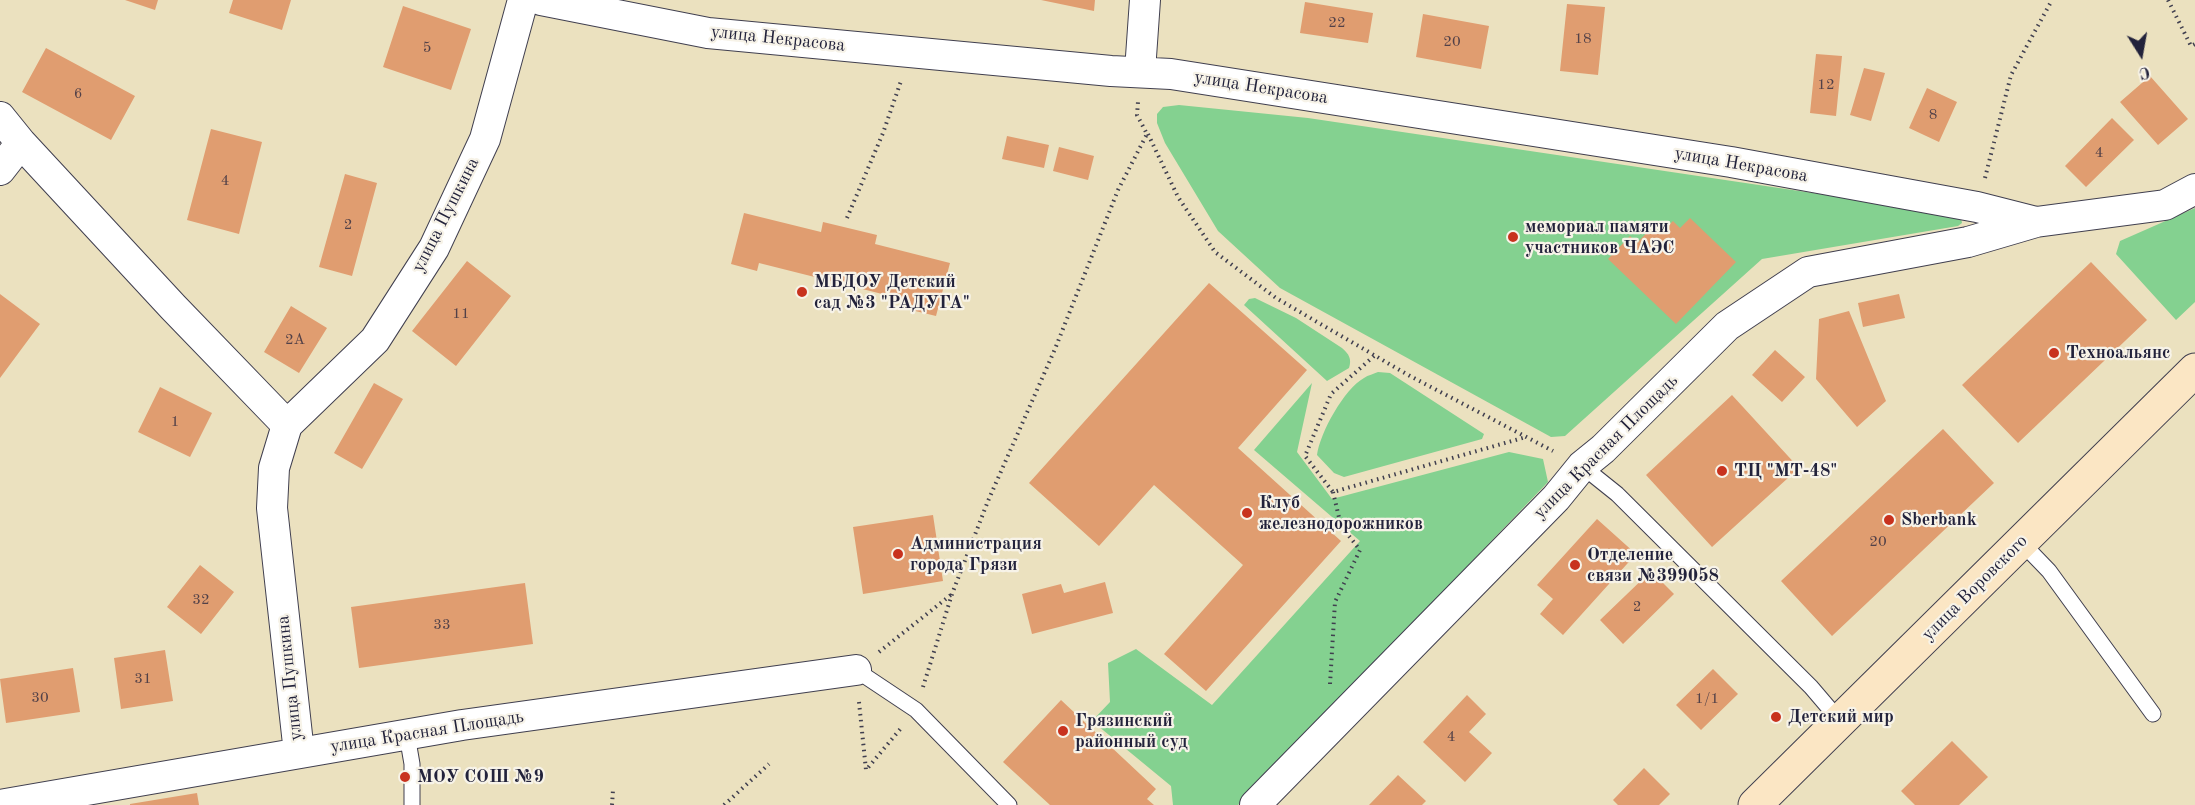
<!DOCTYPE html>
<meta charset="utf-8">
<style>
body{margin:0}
#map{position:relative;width:2195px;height:805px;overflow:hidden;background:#ebe1bf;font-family:"Old Standard TT",serif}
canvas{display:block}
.north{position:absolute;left:2111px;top:24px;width:60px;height:60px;-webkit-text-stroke:4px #f7f3e8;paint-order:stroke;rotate:169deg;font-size:16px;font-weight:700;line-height:24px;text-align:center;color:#22223b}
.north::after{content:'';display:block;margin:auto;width:21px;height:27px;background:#22223b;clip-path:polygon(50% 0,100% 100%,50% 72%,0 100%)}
</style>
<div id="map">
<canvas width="2195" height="805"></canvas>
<div class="north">С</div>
</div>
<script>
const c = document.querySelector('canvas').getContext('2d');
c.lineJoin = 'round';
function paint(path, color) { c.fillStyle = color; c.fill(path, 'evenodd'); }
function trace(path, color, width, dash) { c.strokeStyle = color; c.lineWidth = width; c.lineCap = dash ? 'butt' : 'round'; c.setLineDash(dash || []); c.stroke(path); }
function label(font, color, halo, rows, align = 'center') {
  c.font = font + ' "Old Standard TT",serif'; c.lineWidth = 4.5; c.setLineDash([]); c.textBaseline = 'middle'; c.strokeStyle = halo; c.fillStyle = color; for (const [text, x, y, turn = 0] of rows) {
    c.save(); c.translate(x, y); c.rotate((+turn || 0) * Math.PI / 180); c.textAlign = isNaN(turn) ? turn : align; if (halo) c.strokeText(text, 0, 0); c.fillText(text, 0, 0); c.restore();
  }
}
const green = new Path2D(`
 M1179,105L1308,118L1954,214L1961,218L1962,223L1958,226L1762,259L1565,436L1551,437L1280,288L1218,231L1165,143L1157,123V114L1163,107Z
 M2195,208V302L2176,320L2116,254L2120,241Z
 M1255,298L1296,318L1342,348C1349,354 1352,359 1349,368L1327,381L1244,305L1249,299Z
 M1378,372L1390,373L1484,434L1482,439L1344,477L1334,473L1317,455C1320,433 1344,389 1364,378C1368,375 1374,374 1378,372Z
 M1312,383L1297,452L1332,499L1509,452L1543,459L1548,482L1238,805H1173L1171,786L1092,721L1110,702L1108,663L1136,649L1212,705L1360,541L1254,450Z`);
const building = new Path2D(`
 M125,0H158L155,10Z
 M233,0H291L282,30L229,13Z
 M1041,0H1095L1094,11Z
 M1305,2L1373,13L1368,43L1300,33Z
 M1567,4L1605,7L1598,75L1560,71Z
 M403,6L471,29L451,90L383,67Z
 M1423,14L1489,26L1481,69L1416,57Z
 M46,48L135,96L111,140L22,92Z
 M1816,54L1842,56L1836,116L1810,113Z
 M1864,68L1885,73L1871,121L1850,115Z
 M2150,76L2188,119L2158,145L2120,102Z
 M1927,88L1957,102L1939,142L1909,128Z
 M2112,118L2134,140L2086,187L2065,166Z
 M211,129L262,142L239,234L187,220Z
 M1007,136L1049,145L1044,168L1002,159Z
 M1059,147L1094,156L1088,180L1053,171Z
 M345,174L377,183L352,276L319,267Z
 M744,213L821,232L823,222L877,235L875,244L950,263L936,316L907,309L910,301L759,263L757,271L731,264Z
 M1690,218L1736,262L1676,324L1608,259L1630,236L1637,243L1653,226L1660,233L1673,221L1680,228Z
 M467,261L511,296L456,366L412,331Z
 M2091,262L2147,320L2018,443L1962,385Z
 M1209,283L1307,370L1238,448L1341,541L1206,691L1164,654L1243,565L1154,485L1099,546L1029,483Z
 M0,294L40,324L0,378Z
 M1899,294L1905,318L1863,327L1858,303Z
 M291,306L327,328L299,373L264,352Z
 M1849,311L1886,401L1857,427L1816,379L1819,319Z
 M1775,350L1805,377L1782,402L1752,375Z
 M374,383L403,399L362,469L334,453Z
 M160,387L212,413L190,457L138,432Z
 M1732,395L1799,468L1712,547L1646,475Z
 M1943,429L1994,483L1832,636L1781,581Z
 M933,515L943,581L863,594L853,527Z
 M1597,519L1636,554L1563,635L1540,614L1553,599L1537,585Z
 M200,565L234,592L201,634L167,607Z
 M1651,571L1674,594L1623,644L1600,620Z
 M1105,582L1113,613L1032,634L1022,594L1061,584L1064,593Z
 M525,583L533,644L359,668L351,607Z
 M165,650L173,701L121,709L114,658Z
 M73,668L80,712L6,723L0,679Z
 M1713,669L1738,694L1701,730L1676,705Z
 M1467,695L1486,714L1469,732L1492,753L1465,782L1423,742Z
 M1061,700L1156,789L1147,799L1154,805H1050L1003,762Z
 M1952,741L1988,777L1959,805H1915L1901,791Z
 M1644,768L1670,794L1659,805H1618L1613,800Z
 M1398,775L1426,801L1422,805H1369Z
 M197,793L199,805H130V804Z`);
const path = new Path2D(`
 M2168,0L2191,46L2195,44
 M1148,134L1178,197L1215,252L1276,298L1410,376L1553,451
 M1985,178L2011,75L2052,0
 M847,218L883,133L901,81
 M1374,356L1331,394L1305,456L1333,492L1526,437
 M879,652L952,594
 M1330,684L1335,602L1360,550L1341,526L1333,492
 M923,687L952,594L988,501L1055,349L1118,190L1147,134L1137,115L1138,102
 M859,702L866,770L902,727
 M612,805L613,790
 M724,805L769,764`);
const lane = new Path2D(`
 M1582,466L1617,494L1811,687L1840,721
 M2021,542L2049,571L2153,714
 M856,670L916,710L1009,805
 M407,735L412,764V805`);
const street = new Path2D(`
 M541,0L708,33L1111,71L1171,74L1731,162L1977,207L2036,222L2165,205L2195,189
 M1140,71L1145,0
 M0,117L21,143L173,307L287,425
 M0,170L21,143
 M299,753L272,508L274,468L287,425L375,340L434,248L485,139L523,0
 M0,805L462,725L856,670
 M1255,805L1556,498L1582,466L1603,449L1727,326L1808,272L1968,242L2036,222`);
const secondary = new Path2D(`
 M1755,805L2195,370`);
const markers = [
 [1513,237,6,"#c8321e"],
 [802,292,6,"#c8321e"],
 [2054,353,6,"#c8321e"],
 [1722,471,6,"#c8321e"],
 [1247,513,6,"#c8321e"],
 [1889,520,6,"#c8321e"],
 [898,554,6,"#c8321e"],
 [1575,565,6,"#c8321e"],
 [1776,717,6,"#c8321e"],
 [1063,731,6,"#c8321e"],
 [405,777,6,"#c8321e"]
];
const numberNames = [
 ["22",1337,23],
 ["18",1583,39],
 ["20",1452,42],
 ["5",427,48],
 ["12",1826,85],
 ["6",78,94],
 ["8",1933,115],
 ["4",2099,153],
 ["4",225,181],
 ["2",348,225],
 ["11",461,314],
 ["2А",295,340],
 ["1",175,422],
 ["20",1878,542],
 ["32",201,600],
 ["2",1637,607],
 ["33",442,625],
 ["31",143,679],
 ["30",40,698],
 ["1/1",1707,699],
 ["4",1451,737]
];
const streetNames = [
 ["улица Некрасова",778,39,6],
 ["улица Некрасова",1261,88,9],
 ["улица Некрасова",1741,165,10],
 ["улица Пушкина",446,215,-63],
 ["улица Красная Площадь",1606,447,-45],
 ["улица Воровского",1975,588,-45],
 ["улица Пушкина",290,678,-96],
 ["улица Красная Площадь",427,732,-9]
];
const poiNames = [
 ["мемориал памяти",1525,227],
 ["участников ЧАЭС",1525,248],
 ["МБДОУ Детский",814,282],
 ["сад №3 \"РАДУГА\"",814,303],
 ["Техноальянс",2066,353],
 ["ТЦ \"МТ-48\"",1734,471],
 ["Клуб",1259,503],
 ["железнодорожников",1259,524],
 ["Sberbank",1901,520],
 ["Администрация",910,544],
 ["города Грязи",910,565],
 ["Отделение",1587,555],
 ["связи №399058",1587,576],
 ["Детский мир",1788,717],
 ["Грязинский",1075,721],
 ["районный суд",1075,742],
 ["МОУ СОШ №9",417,777]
];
paint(green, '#84d190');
paint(building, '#e09d70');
trace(lane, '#403f4f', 17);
trace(street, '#403f4f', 32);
trace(secondary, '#403f4f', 35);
trace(path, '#403f4f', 4, [1.5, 4.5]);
trace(lane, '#fff', 15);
trace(street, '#fff', 30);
trace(secondary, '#fbe6c4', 33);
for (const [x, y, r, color] of markers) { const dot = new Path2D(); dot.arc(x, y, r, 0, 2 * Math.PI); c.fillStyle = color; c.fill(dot); trace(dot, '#f7f3e8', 2); }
label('15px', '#524148', null, numberNames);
label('18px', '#22223b', '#f7f3e8', streetNames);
label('bold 18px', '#22223b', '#f7f3e8', poiNames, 'left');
</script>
